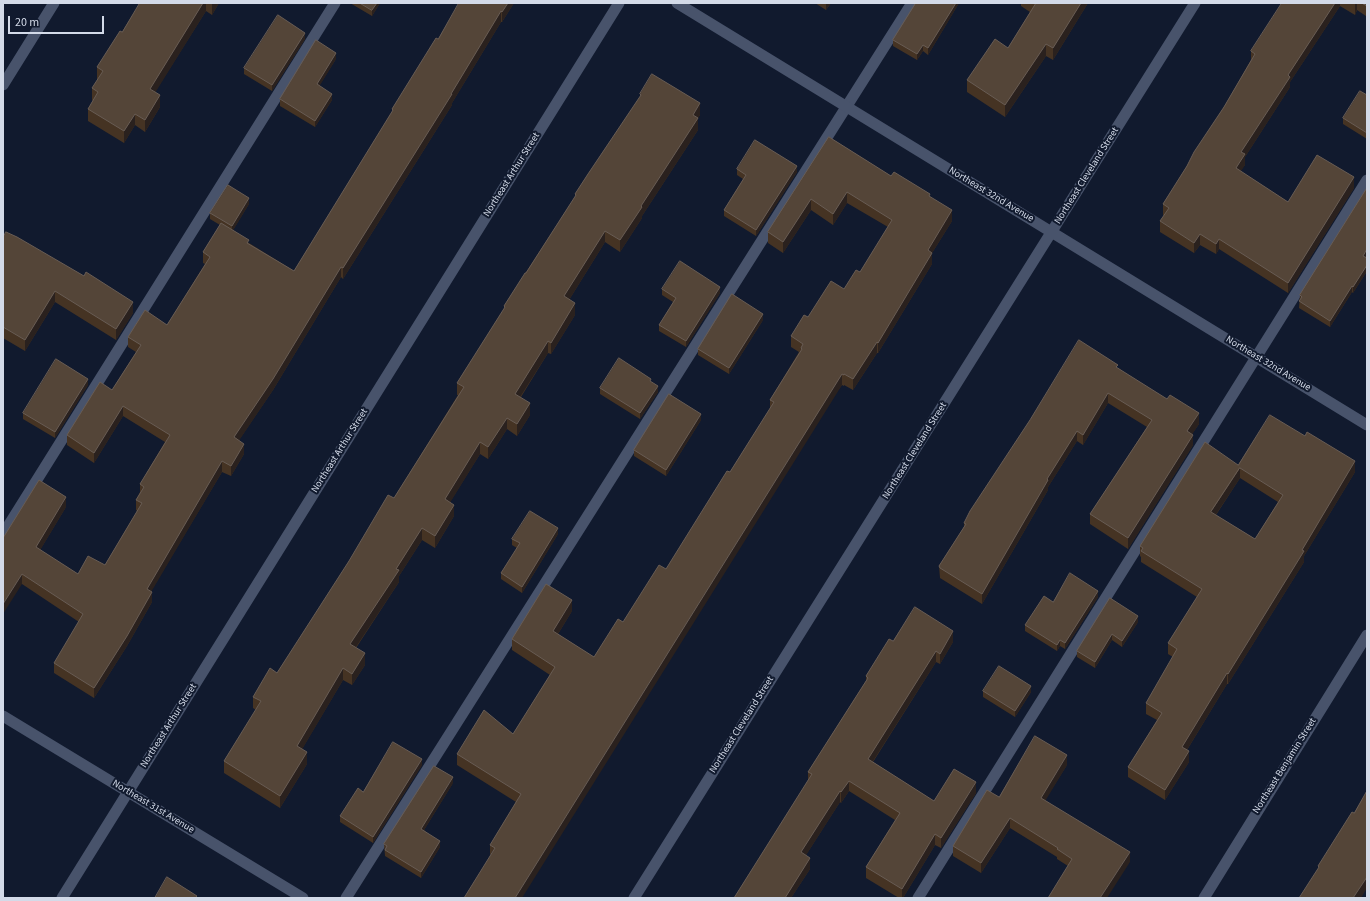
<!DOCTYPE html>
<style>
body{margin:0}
#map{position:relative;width:1370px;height:901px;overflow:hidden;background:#111a2e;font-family:"Source Sans 3",sans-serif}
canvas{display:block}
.frame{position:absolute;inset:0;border:4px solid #d3dae8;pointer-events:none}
.scale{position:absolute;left:8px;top:16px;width:96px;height:18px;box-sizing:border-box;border:2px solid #d3dae8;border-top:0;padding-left:5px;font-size:12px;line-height:14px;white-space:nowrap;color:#d3dae8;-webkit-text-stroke:3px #111a2e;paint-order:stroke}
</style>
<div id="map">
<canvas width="1370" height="901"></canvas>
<div class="frame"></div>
<div class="scale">20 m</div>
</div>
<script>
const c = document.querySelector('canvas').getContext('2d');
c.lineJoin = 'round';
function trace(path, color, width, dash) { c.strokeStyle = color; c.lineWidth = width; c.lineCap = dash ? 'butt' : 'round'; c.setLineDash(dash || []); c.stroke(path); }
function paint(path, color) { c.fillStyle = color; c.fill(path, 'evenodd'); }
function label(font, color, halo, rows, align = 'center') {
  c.font = font + ' "Source Sans 3",sans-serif'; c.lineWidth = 4; c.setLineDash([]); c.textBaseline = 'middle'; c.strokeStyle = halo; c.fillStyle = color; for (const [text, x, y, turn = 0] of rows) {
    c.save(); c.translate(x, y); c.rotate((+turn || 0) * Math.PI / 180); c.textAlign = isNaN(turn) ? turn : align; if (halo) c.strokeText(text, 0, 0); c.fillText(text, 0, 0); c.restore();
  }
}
const service = new Path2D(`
 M3,534L335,3
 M346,898L912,3
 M918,898L1367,180`);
const minor = new Path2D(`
 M677,3L1367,425
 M3,85L54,3
 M3,716L303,898
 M62,898L619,3
 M634,898L1195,3
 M1204,898L1367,635`);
const wall = new Path2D(`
 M140,3H219L212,15L206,11L155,92L160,107L145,132L135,125L124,143L88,121V109L93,101L92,100V88L98,79H97V67L122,32Z
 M350,3H380L372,16Z
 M514,3L502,22H501L452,103V105L343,279L341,277L273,390L239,440L244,454L231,476L222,472L151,591L152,602L127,646L94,698L54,673V663L79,622L22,584L3,538L66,507L40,550L78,574L105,565L137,511L136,510V500L140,492V484L165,442L123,416L94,463L67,445V435L112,390L136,352L128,347V337L167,325L205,264L203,263V252L220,225L210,219V213L249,204L233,230L249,243L294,271L392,112V109L438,39Z
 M815,3H831L826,10Z
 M959,3L928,55L923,51L917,60L893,46V40Z
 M1021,3H1088L1053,60L1046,56L1005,117L967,92V80L1008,48L1030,12L1021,6Z
 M1282,3H1367V14L1366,16L1357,10L1355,15L1340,6L1290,82V87L1245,157V165L1240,171L1288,202L1354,188L1288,293L1219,249L1216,254L1200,245L1194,253L1160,232V221L1164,215H1163V204L1224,107L1251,60V51Z
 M305,39L272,91L244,74V68Z
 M336,59L319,86L332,100L315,127L280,106V99Z
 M640,94L700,115L698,118V130L642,216V218L620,252L605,242L569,300L575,315L551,354L548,353L521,397L530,415L517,436L507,429L488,459L480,454L450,502L454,516L435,548L422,540L399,576V582L356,648L365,665L352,685L343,680L302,749L307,764L280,808L224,773V761L256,710L253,708V697L277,673L394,498L458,395H457V383L504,309V306L575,197V194L640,97Z
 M1367,95V139L1343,124V118Z
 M829,137L891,176L930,197L952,221L932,253V264L878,353H877L853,390L844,385V386L842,385L490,855V845L516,802L457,765V754L513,734L550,675L512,650V639L572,611L558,634L594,657L623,622L666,569L730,472L770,409V400L799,352L791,347V336L808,317L844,289L860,272L888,227L847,203L833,225L811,210L783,253L768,243V232Z
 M737,169L797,172L756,236L724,216V210L743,179L737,175Z
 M1367,188V255L1366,257L1367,258V271L1353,293L1352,292L1330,327L1299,308L1300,295Z
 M3,238L133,313L116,340L55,302L25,351L3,338Z
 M662,289L720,293L686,347L659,331V325L673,302L662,295Z
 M763,320L729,374L698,355V349Z
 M1118,368L1199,424L1192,434L1193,445L1128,549L1090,524V514L1147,427L1108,403L1083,445L1077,441L1048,487V490L982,604L940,578L939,566L964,527V523Z
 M88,385L55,438L23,419V413Z
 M600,388L658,392L640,419L600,394Z
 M701,420L666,476L634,456V450Z
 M1238,465L1355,472L1304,556V562L1228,684H1227L1187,750L1189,762L1165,800L1128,777V767L1157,720L1146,714V703L1173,657L1168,654V643L1197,597L1141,562V557L1140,556V546ZM1240,478L1278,502L1255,539L1216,515Z
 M558,534L522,593L501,579V573L517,548L512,545V539Z
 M1098,597L1065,649L1060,646L1057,651L1025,631V625L1053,602Z
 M1138,622L1122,647L1112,640L1095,668L1077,657V651Z
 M893,641L953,642L940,664L936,662L873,762L934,801L976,793L941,848L935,845L903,898H899L866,878V867L895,820L849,791L841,803L840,802L806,855L810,869L791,898H734L808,781V772L866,681V676Z
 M983,691L1031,692L1015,717L983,697Z
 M422,765L373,843L340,822V816L363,792Z
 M1067,765L1045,800L1130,862L1068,866L1057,859V857L1010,828L981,873L953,856V846Z
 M453,783L424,830L440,847L421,878L385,856L384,844Z`);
const shadedWall = new Path2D(`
 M203,3H206V11L150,101V89Z
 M212,3H219L212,15Z
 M377,3H380L372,16V10Z
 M508,3H514L502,22V12Z
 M826,3H831L826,10Z
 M956,3H959L928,55V48Z
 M1081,3H1088L1053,60V48Z
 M1335,3H1340V6L1290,82V87L1245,157V165L1236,179V168L1241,152L1288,75Z
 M1355,3H1357V10L1355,15Z
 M1367,3V14L1366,16V5Z
 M501,11V22L452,103V105L343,279V268L451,94Z
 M305,33V39L272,91V85Z
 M1046,44V56L1005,117V105Z
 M923,45V51L917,60V54Z
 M336,53V59L317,90V84Z
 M332,94V100L315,127V121Z
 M160,95V107L145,132V120Z
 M700,103V115L698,118V130L642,216V218L620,252V240Z
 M135,114V125L124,143V131Z
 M797,166V172L756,236V230Z
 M1354,177V188L1288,293V283Z
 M847,192V203L833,225V214Z
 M249,198V204L232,232V226Z
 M811,199V210L783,253V242Z
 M952,210V221L932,253V264L878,353V343L928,250Z
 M605,231V242L564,308V296Z
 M1200,234V245L1194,253V243Z
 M1219,239V249L1216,254V244Z
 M1367,249V255L1363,262V256Z
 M1367,265V271L1353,293V287Z
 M341,267V277L273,390L234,448V437Z
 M1352,286V292L1330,327V321Z
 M720,287V293L686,347V341Z
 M55,291V302L25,351V340Z
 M133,302V313L116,340V329Z
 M575,303V315L551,354V343Z
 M763,314V320L729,374V368Z
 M548,341V353L515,405V394Z
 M877,342V353L853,390V379Z
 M842,374V385L522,898H515Z
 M88,379V385L55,438V432Z
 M658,386V392L640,419V413Z
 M1108,393V403L1083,445V435Z
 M530,403V415L517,436V424Z
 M123,406V416L94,463V453Z
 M1199,413V424L1187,442V431Z
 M701,414V420L666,476V470Z
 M507,418V429L488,459V447Z
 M1077,431V441L1048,487V490L982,604V594L1047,479Z
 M1193,435V445L1128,549V538Z
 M480,442V454L445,511V499Z
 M244,444V454L231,476V466Z
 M222,461V472L147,599V589Z
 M1355,461V472L1304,556V562L1228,684V674L1302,550Z
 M1240,468V478L1211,522V512Z
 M66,497V507L36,557V547Z
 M454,505V516L435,548V536Z
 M422,528V540L399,576V582L350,656V644Z
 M558,528V534L522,593V587Z
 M22,574V584L3,614V604Z
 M1098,591V597L1065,649V643Z
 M152,592V602L127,646L94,698V688Z
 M572,600V611L553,642V631Z
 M1138,616V622L1122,647V641Z
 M953,631V642L940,664V654Z
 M1112,634V640L1095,668V662Z
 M1060,640V646L1057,651V645Z
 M936,651V662L868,769V759Z
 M365,653V665L352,685V674Z
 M343,668V680L297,758V746Z
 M1227,673V684L1182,758V747Z
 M1031,686V692L1015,717V711Z
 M1189,751V762L1165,800V790Z
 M307,752V764L280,808V796Z
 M1067,755V765L1041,808V798Z
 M422,759V765L373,843V837Z
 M453,777V783L421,835V829Z
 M849,781V791L841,803V792Z
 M976,782V793L941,848V838Z
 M840,791V802L801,863V852Z
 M1010,818V828L981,873V863Z
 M935,834V845L903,898H902V889Z
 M440,841V847L421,878V872Z
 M1130,852V862L1107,898H1100Z
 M810,858V869L791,898H785Z
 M1367,877V888L1361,898H1353Z`);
const building = new Path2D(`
 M140,3H203L150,89L160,95L145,120L135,114L124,131L88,109L98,92L92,88L103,71L97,67L120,31L122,32Z
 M360,3H377L372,10Z
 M459,3H508L502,12L501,11L451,94H452L343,268L341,267L273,379L234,437L244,444L231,466L222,461L147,589L152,592L127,636L94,688L54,663L83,614L22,574L3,604V538L39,480L66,497L36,547L78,574L88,556L105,565L142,503L136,500L144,487L140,484L170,435L123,406L94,453L67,435L100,382L112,390L141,345L128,337L145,310L167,325L210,257L203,252L221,223L249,240L247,243L294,271L393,110L392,109L436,38L438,39Z
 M916,3H956L928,48L923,45L917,54L893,40Z
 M1035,3H1081L1053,48L1046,44L1005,105L967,80L995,39L1008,48L1036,3Z
 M1282,3H1335L1288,75L1290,77L1241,152L1245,154L1236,168L1288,202L1317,155L1354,177L1288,283L1219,239L1216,244L1200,234L1194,243L1160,221L1169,208L1163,204L1187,166L1194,152L1224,107L1255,54L1251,51Z
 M1362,3H1367L1366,5Z
 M278,15L305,33L272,85L244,68Z
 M316,40L336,53L317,84L332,94L315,121L280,99Z
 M652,74L700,103L693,115L698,118L641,206L642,207L620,240L605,231L564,296L575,303L551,343L548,341L515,394L530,403L517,424L507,418L488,447L480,442L445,499L454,505L435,536L422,528L396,569L399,570L350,644L365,653L352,674L343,668L297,746L307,752L280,796L224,761L261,701L253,697L270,668L277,673L349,561L388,495L394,498L464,387L457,383L505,307L504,306L525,273H526L576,195L575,194L588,174L641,95L640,94Z
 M1360,91L1367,95V133L1343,118Z
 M829,137L891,176L894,172L930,194L929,196L952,210L928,250L932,253L878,343L877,342L853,379L844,374V375L842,374L515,898H464L495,848L490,845L521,794L457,754L484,710L513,734L555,667L512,639L546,584L572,600L553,631L594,657L618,619L623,622L659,565L666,569L727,471L730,472L774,402L770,400L802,349L801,348L803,344L791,336L804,315L808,317L831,281L844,289L856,270L860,272L892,220L847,192L833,214L811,199L783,242L768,232Z
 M755,140L797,166L756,230L724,210L746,175L737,169Z
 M228,185L249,198L232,226L210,213Z
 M1367,188V249L1363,256L1367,258V265L1353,287L1352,286L1330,321L1299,301L1302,297L1300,295Z
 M6,232L17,237L84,276L86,272L133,302L116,329L55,291L25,340L3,327V238Z
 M680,261L720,287L686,341L659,325L676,298L662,289Z
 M732,294L763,314L729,368L698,349Z
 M1079,340L1118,365L1116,367L1167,399L1170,395L1199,413L1187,431L1193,435L1128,538L1090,514L1152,420L1108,393L1083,435L1077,431L1047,479L1048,480L982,594L940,568L939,566L966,524L964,523L970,511L1030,420Z
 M619,358L651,379L650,381L658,386L640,413L600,388Z
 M56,359L88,379L55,432L23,413Z
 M669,394L701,414L666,470L634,450Z
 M1270,415L1305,436L1307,432L1355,461L1302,550L1304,551L1228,674L1227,673L1182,747L1189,751L1165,790L1128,767L1162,713L1146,703L1177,649L1168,643L1202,589L1141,551L1143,548L1140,546L1205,442L1238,465ZM1240,468L1283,495L1255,539L1211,512Z
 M530,511L558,528L522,587L501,573L520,543L512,539Z
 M1070,573L1098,591L1065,643L1060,640L1057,645L1025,625L1044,596L1053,602Z
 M1110,598L1138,616L1122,641L1112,634L1095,662L1077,651Z
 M915,607L953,631L940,654L936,651L868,759L934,801L954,769L976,782L941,838L935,834L902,889L866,867L900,813L849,781L841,792L840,791L801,852L810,858L785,898H734L812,774L808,772L868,678L866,676L889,639L893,641Z
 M999,666L1031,686L1015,711L983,691Z
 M1035,736L1067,755L1041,798L1130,852L1100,898H1048L1072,859L1057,849L1058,848L1010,818L981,863L953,846L987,790L999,797Z
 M393,742L422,759L373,837L340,816L358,788L363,792Z
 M434,766L453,777L421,829L440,841L421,872L385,850L387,846L384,844Z
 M1367,791V877L1353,898H1299L1319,867L1318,866L1352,812L1354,813Z
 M167,877L197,896L195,898H155Z`);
const streetNames = [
 ["Northeast Arthur Street",512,175,-58],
 ["Northeast Cleveland Street",1087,176,-58],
 ["Northeast 32nd Avenue",991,195,31],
 ["Northeast 32nd Avenue",1268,364,31],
 ["Northeast Arthur Street",340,451,-58],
 ["Northeast Cleveland Street",915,451,-58],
 ["Northeast Cleveland Street",742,725,-58],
 ["Northeast Arthur Street",169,726,-58],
 ["Northeast Benjamin Street",1285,766,-58],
 ["Northeast 31st Avenue",153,807,31]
];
trace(service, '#48536b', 11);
trace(minor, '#48536b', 11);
paint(wall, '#453323');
paint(shadedWall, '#2a211e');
paint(building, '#544538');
trace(building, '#685c54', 1);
label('10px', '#d3dae8', '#111a2e', streetNames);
</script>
